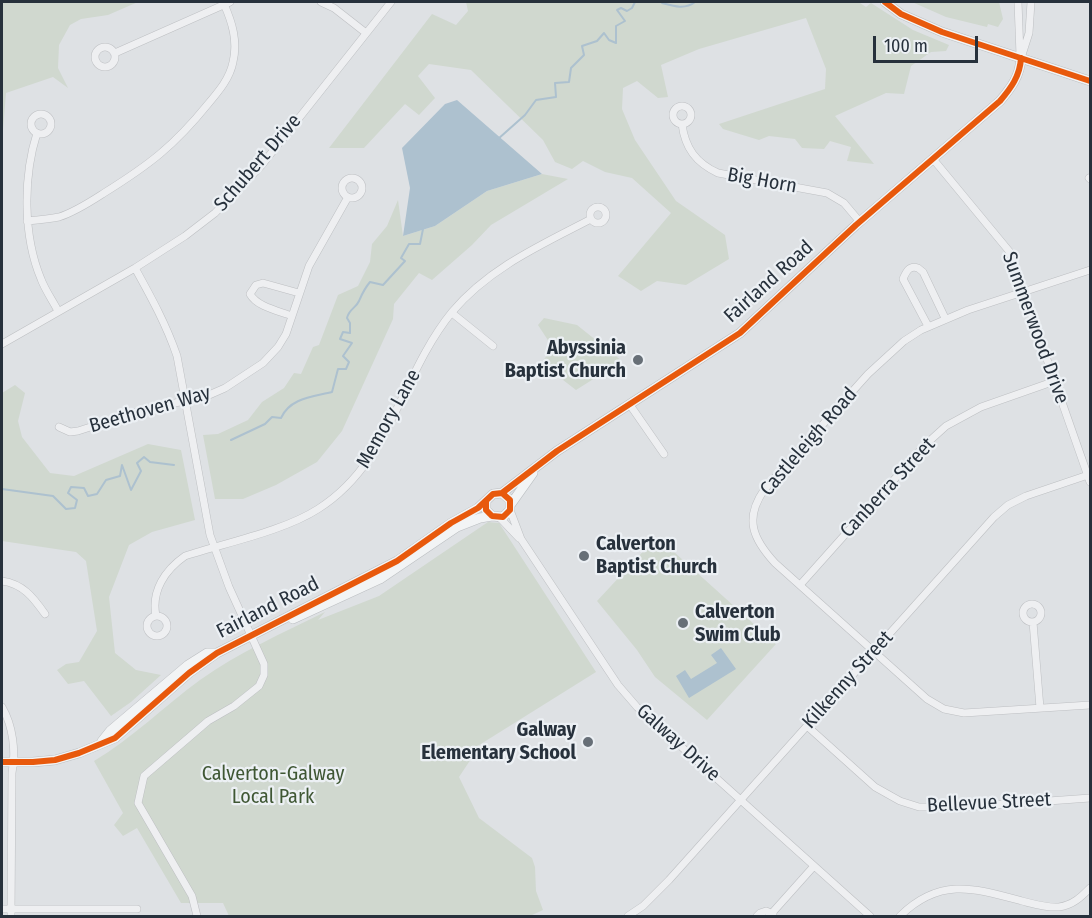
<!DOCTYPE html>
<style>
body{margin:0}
#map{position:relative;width:1092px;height:918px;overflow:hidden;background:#dee1e4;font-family:"Fira Sans Condensed",sans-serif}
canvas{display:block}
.frame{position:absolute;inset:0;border:3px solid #27313c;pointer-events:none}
.scale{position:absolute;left:873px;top:36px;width:105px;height:27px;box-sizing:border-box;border:3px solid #27313c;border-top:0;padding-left:8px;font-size:18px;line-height:21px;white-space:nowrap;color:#27313c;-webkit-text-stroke:4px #ecf0f4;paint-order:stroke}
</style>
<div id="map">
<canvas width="1092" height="918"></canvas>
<div class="frame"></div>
<div class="scale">100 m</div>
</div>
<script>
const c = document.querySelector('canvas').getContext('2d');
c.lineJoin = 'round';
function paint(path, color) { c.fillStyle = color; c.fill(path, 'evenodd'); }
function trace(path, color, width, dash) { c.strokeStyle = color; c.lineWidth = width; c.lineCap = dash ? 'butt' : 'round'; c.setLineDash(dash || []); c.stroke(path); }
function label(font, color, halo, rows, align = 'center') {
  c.font = font + ' "Fira Sans Condensed",sans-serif'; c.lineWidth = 4.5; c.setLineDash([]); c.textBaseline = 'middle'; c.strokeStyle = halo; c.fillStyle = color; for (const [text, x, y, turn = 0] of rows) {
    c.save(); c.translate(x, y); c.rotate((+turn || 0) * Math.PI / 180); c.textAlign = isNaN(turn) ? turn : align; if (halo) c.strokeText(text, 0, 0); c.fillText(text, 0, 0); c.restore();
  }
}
const green = new Path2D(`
 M2,2H138L108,15L81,19L70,25L59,45L58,68L68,88L53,77L6,93L2,143Z
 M466,2H861L860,3L866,7L871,3L913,30L949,45L946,51L931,52L911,66L904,94L886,93L835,116L874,164L847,161L851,147L830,141L824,149L802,148L795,139L769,136L759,140L723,129L719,124L825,89L826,69L806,18L699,49L661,65L668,97L658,98L637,81L623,88L622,109L635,140L676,201L725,235L729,259L686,285L657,281L641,291L618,276L671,213L632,178L605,172L583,161L572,169L555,162L543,140L471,70L429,64L418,76L435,98L419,115L405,104L364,148H329L432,14L456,25L468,11Z
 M912,2H999L1003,19L998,27L988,24L987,27L946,17Z
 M542,174L568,179L491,225L472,245L432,280L419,273L394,304L393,319L342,431L317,462L276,485L243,499H215L203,435L218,434L248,420L262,402L284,388L294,373L301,374L313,347L319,345L338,295L358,286L370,262L372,244L387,226L398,200L403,236L435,226L487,191Z
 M544,318L577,325L622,361L576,390L541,363L553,348L538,325Z
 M15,385L25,393L18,421L22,437L50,473L74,476L148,444L181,450L195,520L152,532L129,545L109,597L115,653L136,670L161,675L131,702L111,716L84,681L68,684L57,670L66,664L79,662L97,631L86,561L76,552L2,541V393Z
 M488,522L499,523L596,672L476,747L471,759L459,777L479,818L532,858L535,867L536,891L543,910L530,916H229L223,903H181L137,828L123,836L114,825L123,813L94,761C133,738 164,706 200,680C239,652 283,633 325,612L318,620L379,596Z
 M663,542L776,644L707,720L655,677L637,650L597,601L650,544Z`);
const water = new Path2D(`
 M457,100L542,174L487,191L435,226L403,236L410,188L402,148L445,104Z
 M721,648L736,669L689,698L676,676L685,670L691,679L717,663L711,655Z`);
const stream = new Path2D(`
 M662,2V3C673,6 685,10 695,2
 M680,2H682
 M498,139L525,115L536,100L556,97L555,83L569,82L571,68L584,55L582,46L597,41L604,33L609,40L616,43V26L625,21L617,10L621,8L627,11L632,8L635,2
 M231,440L265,424L272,417L281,418C290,398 312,397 332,392L338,369H346L349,362L343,356L352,343L340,339L343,332L350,333V323L347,318C349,309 356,308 359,301C362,294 364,289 370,282L383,285L405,261L401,258L409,244H420L423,229
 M2,489L53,496L66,509L75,508L77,500L68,493L71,487L84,488L88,496L97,494L106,480L120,476L122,465L131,490L141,471L137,463L144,457L150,462L174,465`);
const minor = new Path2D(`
 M321,2L334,8L366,33
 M1018,2L1020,55
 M95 57a10 10 0 1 1 20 0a10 10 0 1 1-20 0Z
 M115,53L230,2
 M1021,58L1029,33L1031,2
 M673 115a9 9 0 1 1 18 0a9 9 0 1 1-18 0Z
 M31 124a10 10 0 1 1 20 0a10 10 0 1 1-20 0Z
 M682,124C685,148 696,163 718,173L827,193L844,203L860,222
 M37,133C23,177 23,236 41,279C45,290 53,301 58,311
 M933,159L1009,251L1090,482
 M342 188a10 10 0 1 1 20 0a10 10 0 1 1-20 0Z
 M1089,178L1090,179
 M590 215a8 8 0 1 1 16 0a8 8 0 1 1-16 0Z
 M27,221C38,220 49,219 59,217C75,212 90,202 104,193C149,165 174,146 208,104C219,91 230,78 233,62C238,41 232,22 224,4
 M135,268C151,297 166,324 177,356L210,535L229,587L264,664V675L259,686L234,706L208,721L144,776L138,803L192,896L197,916
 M1090,270L968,310L921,330L904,341L868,374L764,490C744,519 753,539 775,563L927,699L944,709L964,713L1090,705
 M452,313L493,346
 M292,316C279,311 257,307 250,294L256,285L263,283L299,293
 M928,326L903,279C906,272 909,265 918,268L923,272L945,318
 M2,344L135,268L185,236L215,213L261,166L391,2
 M630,405L664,454
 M59,427L70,432L78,431L137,412L209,395L225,388L263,363L278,347L286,334L309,266L348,197
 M510,510L521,539L618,685L637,707L870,916
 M500,518L519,538
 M2,581C23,584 33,597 45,614
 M800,585L925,445L946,426L981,407L1055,381
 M1023 613a9 9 0 1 1 18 0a9 9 0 1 1-18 0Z
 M156,616C151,591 165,570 185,556C225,543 284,531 318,509C391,463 400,376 452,312C489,268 541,245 591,219
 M147 626a10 10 0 1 1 20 0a10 10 0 1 1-20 0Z
 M1033,622L1040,708
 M2,707C13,726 16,751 12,773L11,916
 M807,726L875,787L900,801L919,807H965L1090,798
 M2,909H137
 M772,913L814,866
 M628,916L643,906L669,880L994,517L1008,505L1026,496L1088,475
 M757,916L760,913L766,911L773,914
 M900,916C940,877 974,888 1022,901C1034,904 1047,908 1059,907C1073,905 1081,897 1090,888`);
const major = new Path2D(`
 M885,2L901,14L942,32L1090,81
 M502,493L557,451L740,333L856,225L1000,101C1011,88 1020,76 1021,58
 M511,504L533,473
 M293,619L380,579L457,527L480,518L492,516
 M102,741L110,731L188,665L207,653H217
 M2,762H33L55,760L79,753L115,738L189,673L217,653L397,561L451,523L478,508L493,494L502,493L510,500V510L503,517L492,516L486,510V501`);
const cycleway = new Path2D(`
 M885,2L901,14L942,32L1090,81
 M502,493L557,451L740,333L856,225L1000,101C1011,88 1020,76 1021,58
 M2,762H33L55,760L79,753L115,738L189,673L217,653L397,561L451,523L478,508L493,494L502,493L510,500V510L503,517L492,516L486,510V501`);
const markers = [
 [638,360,6,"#676f77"],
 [584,556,6,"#676f77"],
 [683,623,6,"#676f77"],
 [588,742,6,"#676f77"]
];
const streetNames = [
 ["Schubert Drive",258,163,-49],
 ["Big Horn",762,181,10],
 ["Fairland Road",769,282,-42],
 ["Summerwood Drive",1035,328,70],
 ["Beethoven Way",150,410,-16],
 ["Memory Lane",389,419,-61],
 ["Castleleigh Road",809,442,-49],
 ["Canberra Street",888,488,-47],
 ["Fairland Road",268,608,-27],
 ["Kilkenny Street",848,680,-48],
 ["Galway Drive",678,743,42],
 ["Bellevue Street",989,803,-3]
];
const poiNames = [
 ["Abyssinia",626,348],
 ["Baptist Church",626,371],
 ["Calverton",596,544,"left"],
 ["Baptist Church",596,567,"left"],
 ["Calverton",695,612,"left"],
 ["Swim Club",695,635,"left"],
 ["Galway",576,730],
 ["Elementary School",576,753]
];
const parkNames = [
 ["Calverton-Galway",273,774],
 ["Local Park",273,797]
];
paint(green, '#d0d8cf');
paint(water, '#adc1cf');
trace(stream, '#adc1cf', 2);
trace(minor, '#bdbfc2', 8);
trace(major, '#bbbec1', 10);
trace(minor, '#eeeff1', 7);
trace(major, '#f2f4f5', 9);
trace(cycleway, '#e8590c', 6);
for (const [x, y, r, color] of markers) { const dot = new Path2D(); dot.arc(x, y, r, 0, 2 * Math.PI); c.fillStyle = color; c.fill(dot); trace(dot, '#ecf0f4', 2); }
label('20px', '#27313c', '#ecf0f4', streetNames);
label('bold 20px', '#27313c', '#ecf0f4', poiNames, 'right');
label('20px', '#3f5734', '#ecf0f4', parkNames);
</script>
